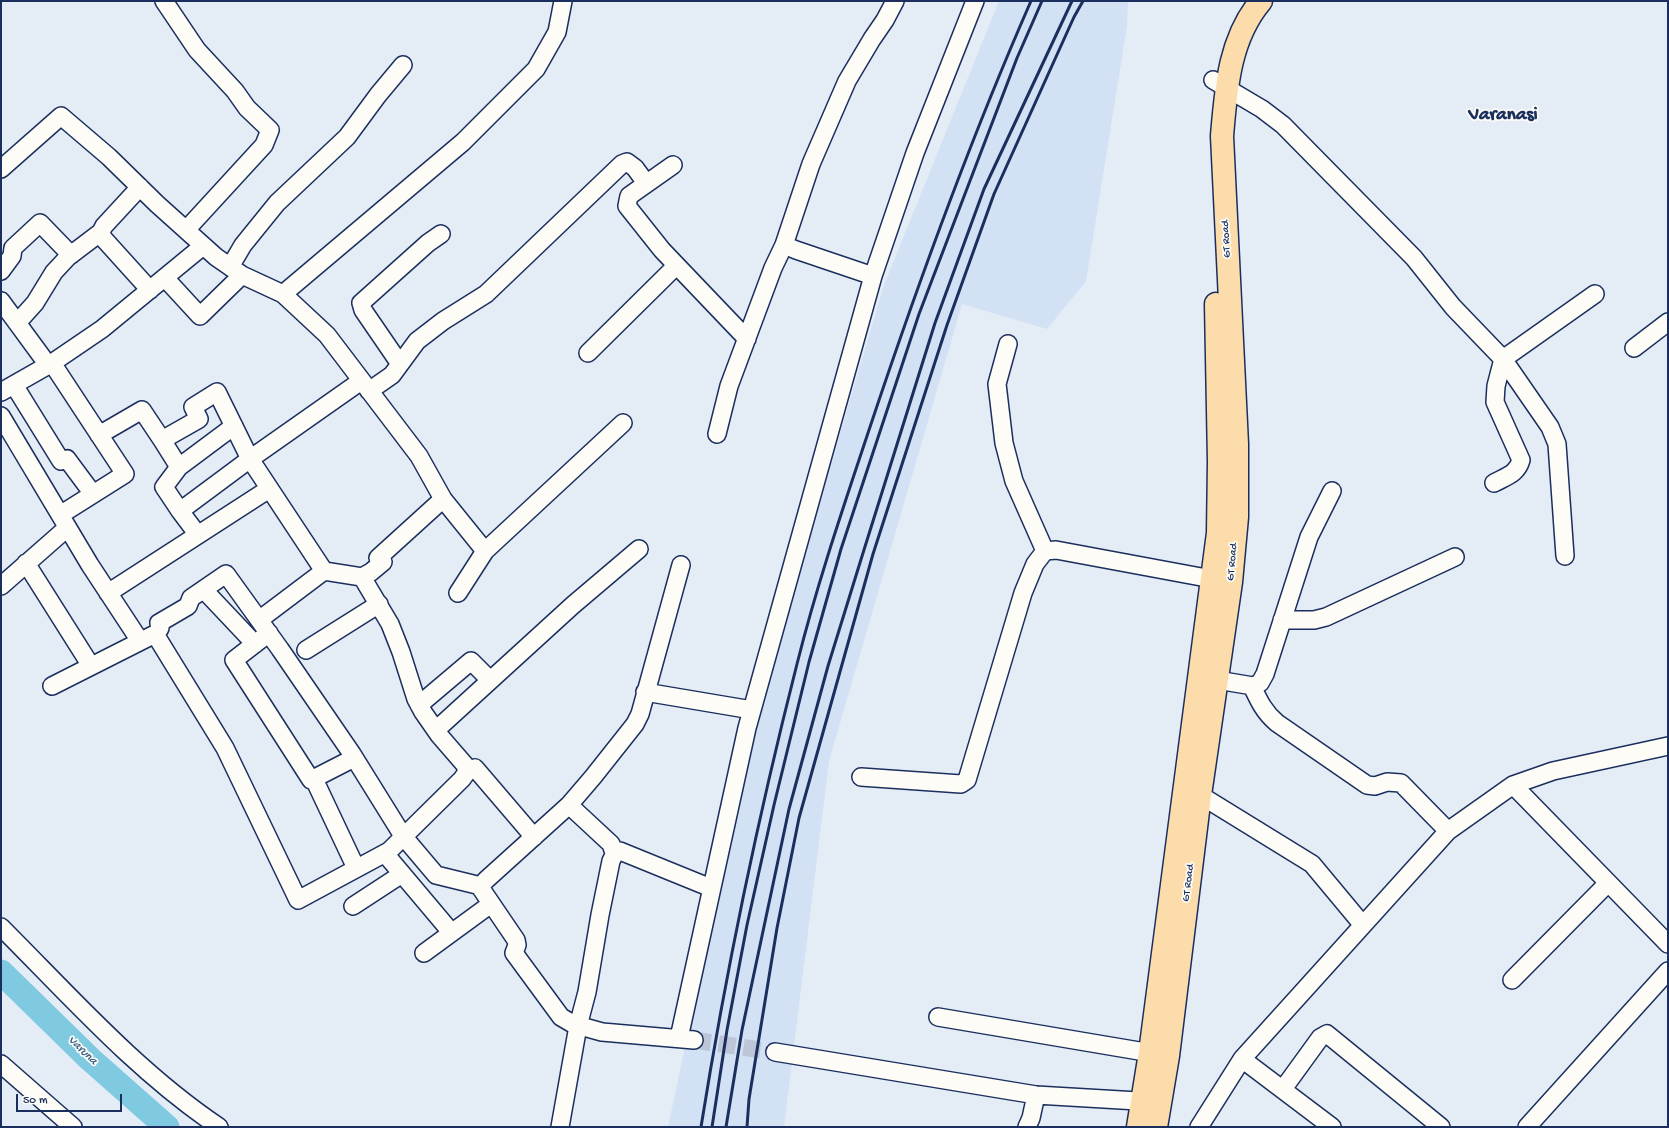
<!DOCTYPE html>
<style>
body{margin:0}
#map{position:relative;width:1669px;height:1128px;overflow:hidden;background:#e4ecf6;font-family:"Gochi Hand",sans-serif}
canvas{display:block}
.frame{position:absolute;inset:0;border:2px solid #1b2f5e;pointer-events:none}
.scale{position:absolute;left:16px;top:1094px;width:106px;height:18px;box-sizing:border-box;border:2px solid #1b2f5e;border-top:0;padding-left:5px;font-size:12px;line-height:14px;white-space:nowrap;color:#1b2f5e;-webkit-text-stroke:3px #fdfcf7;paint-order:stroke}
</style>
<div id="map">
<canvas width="1669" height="1128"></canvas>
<div class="frame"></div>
<div class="scale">50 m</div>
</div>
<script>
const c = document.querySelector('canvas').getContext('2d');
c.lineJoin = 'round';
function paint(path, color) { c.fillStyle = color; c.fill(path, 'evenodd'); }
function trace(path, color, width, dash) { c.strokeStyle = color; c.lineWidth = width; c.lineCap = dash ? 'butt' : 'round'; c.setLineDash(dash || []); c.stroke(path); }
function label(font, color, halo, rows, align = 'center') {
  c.font = font + ' "Gochi Hand",sans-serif'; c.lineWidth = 3.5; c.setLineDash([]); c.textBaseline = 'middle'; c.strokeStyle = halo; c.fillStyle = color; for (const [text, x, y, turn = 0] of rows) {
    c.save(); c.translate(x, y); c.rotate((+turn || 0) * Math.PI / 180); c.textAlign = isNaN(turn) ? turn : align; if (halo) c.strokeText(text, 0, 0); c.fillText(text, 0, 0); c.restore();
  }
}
const built = new Path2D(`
 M999,1H1128L1127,26L1086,281L1047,329L962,304L829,761L784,1127H668L752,731L884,285Z`);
const river = new Path2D(`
 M1,972L90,1059L167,1127`);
const minorTunnel = new Path2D(`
 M694,1040L775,1052`);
const minor = new Path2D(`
 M164,1L197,50L235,91L247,108L270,130L264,145L186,230
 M1213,80L1262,109L1283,125L1414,258L1453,307L1503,359L1550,427L1557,444L1565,556
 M673,165L629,196L627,206L662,250L747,339
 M1,169L61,116L109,157L157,204L216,257L242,275L283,294L327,335L419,456L443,499L485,551L458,593
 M140,187L104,226L101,232L103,238L150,290
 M784,245L811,164L847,81L872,39L885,20L895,1
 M230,267L243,245L277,203L347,137L378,95L403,65
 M1,271L12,256L13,248L40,223L71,255
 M165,278L200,316L242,275
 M283,294L463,142L536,69L557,32L563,1
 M1,301L48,365
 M17,323L35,303L54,272L68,257L101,232
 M1008,344L997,384L1004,443L1014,481L1045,551
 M1634,348L1668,322
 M588,353L676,266
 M52,363L125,474L60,515
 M400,364L363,310L361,303L428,243L441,234
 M14,385L61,461L67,459L93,494
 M369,391L392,375L417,341L443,321L486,294L622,164L627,162L635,168L646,183
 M1,392L52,363L102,329L203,246
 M1,416L90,565L140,641
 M717,434L729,386L773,268L784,245L796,250L873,276
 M99,435L142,410L162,440L199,419L193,407L217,392L250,459L324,571L362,577
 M162,440L179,467L234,426
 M179,467L164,487L180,511
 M1494,483C1507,476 1517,474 1521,460L1495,402L1496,386L1503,359L1595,294
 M443,499L378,558L383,562L371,572L362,577L390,624L401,652L416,699L423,712L439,735L465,765L467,772
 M198,535L180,511L250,459L361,381
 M485,551L623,423
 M26,563L91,666
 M681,565L640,714L635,724L593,777L569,805L486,880L480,887L516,940L517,945L514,953L561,1017L573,1024L602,1032L694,1040
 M1,586L67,528
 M204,590L255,644
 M108,593L269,489
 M259,620L324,571
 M1282,620H1314L1326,617L1455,557
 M269,633L234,660L311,780L354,758
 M155,634L225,748L298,900L389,851L462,779L467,772L475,768L534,837
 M306,650L379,604
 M1217,680L1253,686L1260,683L1265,674L1309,537L1332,491
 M52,686L157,633L160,628L159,623L188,606L191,598L226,574L280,649L352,754L403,836L436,875L481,886
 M1252,686C1259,701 1264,712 1277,723L1367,785L1375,786L1387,782L1401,783L1448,831
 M645,692L752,710
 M419,705L471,661L490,680
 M436,730L573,605L639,549
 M861,777L961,784L967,780L1023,593L1035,564L1045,551L1056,550L1212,579
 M314,779L356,868
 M1513,785L1668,944
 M1200,795L1312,864L1362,924
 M569,805L611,844L614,853
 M389,851L387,856L451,932
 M353,906L402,874
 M1,927C70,996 137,1072 219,1127
 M424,953L491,904
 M1512,980L1608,883
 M938,1017L1163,1055
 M679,1038L747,728L873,276L915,153L975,1
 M775,1052L1036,1095L1155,1102
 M1242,1059L1332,1127
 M1,1064L73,1127
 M1283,1089L1320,1038L1327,1034L1441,1127
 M560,1127L578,1026L587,992L600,915L611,861L616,851H620L711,888
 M1027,1127L1031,1118L1036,1095
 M1199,1127L1242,1059L1448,831L1513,785L1553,771L1668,746
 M1527,1127L1668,971`);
const highway = new Path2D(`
 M1138,1127L1150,1053L1218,533L1219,462L1216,304
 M1156,1127L1168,1056L1200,795L1231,582L1237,517V444L1222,136C1226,89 1229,39 1261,1`);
const rail = new Path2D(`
 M701,1127C726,971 758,817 797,664C817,584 844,505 870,427C918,283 970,140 1031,1
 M712,1127L727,1030L747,925L774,805L809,662L841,549L919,314L1017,58L1042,1
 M726,1127L742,1030L789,809L828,666L863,553L935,323L984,189L1072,1
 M747,1127L749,1099L777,928L799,818L873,554L947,325L994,194L1074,17L1083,1`);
const streetNames = [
 ["GT Road",1227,239,-93],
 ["GT Road",1233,562,-85],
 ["GT Road",1189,883,-83]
];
const waterNames = [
 ["Varuna",82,1051,44]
];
const townNames = [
 ["Varanasi",1503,116]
];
paint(built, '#d3e1f5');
trace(river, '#7fcae0', 25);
trace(minorTunnel, '#bcc6d8', 17, [17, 8]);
trace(minor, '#1b2f5e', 20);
trace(highway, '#1b2f5e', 25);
trace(minor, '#fdfcf7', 17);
trace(highway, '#fddcac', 22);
trace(rail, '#1b2f5e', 3);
label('11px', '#1b2f5e', '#fdfcf7', streetNames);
label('italic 12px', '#395e85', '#fdfcf7', waterNames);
label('bold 19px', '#1b2f5e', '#fdfcf7', townNames);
</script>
